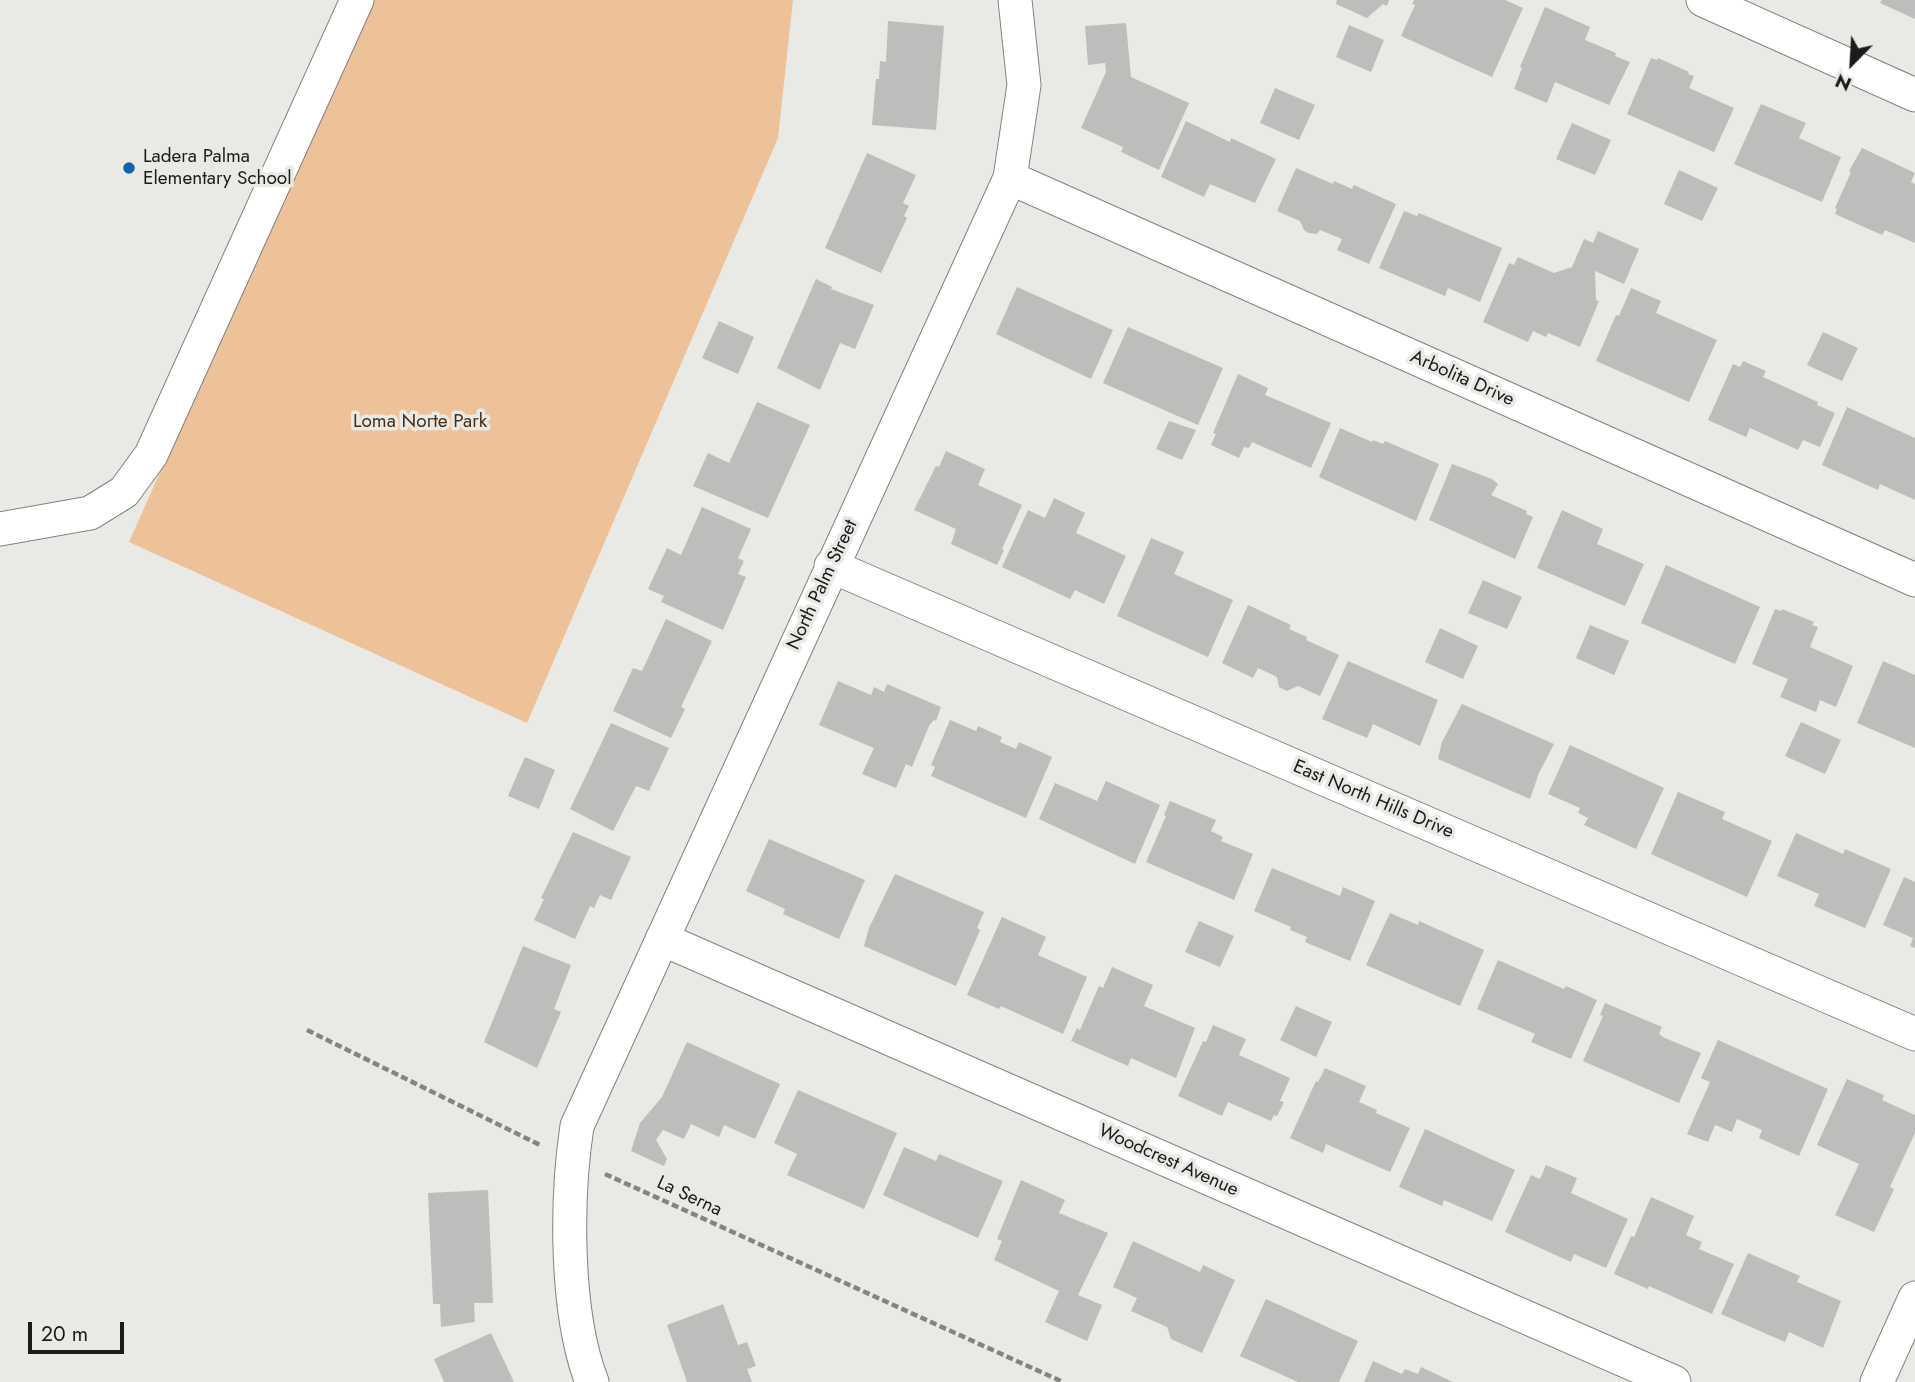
<!DOCTYPE html>
<style>
body{margin:0}
#map{position:relative;width:1915px;height:1382px;overflow:hidden;background:#e9eae6;font-family:Jost,sans-serif}
canvas{display:block}
.north{position:absolute;left:1817px;top:28px;width:70px;height:70px;-webkit-text-stroke:5px #e9eae6;paint-order:stroke;rotate:204deg;font-size:19px;font-weight:700;line-height:28px;text-align:center;color:#1b1b1a}
.north::after{content:'';display:block;margin:auto;width:24px;height:32px;background:#1b1b1a;clip-path:polygon(50% 0,100% 100%,50% 72%,0 100%)}
.scale{position:absolute;left:28px;top:1322px;width:96px;height:32px;box-sizing:border-box;border:4px solid #1b1b1a;border-top:0;padding-left:9px;font-size:21px;line-height:24px;white-space:nowrap;color:#1b1b1a;-webkit-text-stroke:5px #e9eae6;paint-order:stroke}
</style>
<div id="map">
<canvas width="1915" height="1382"></canvas>
<div class="north">N</div>
<div class="scale">20 m</div>
</div>
<script>
const c = document.querySelector('canvas').getContext('2d');
c.lineJoin = 'round';
function paint(path, color) { c.fillStyle = color; c.fill(path, 'evenodd'); }
function trace(path, color, width, dash) { c.strokeStyle = color; c.lineWidth = width; c.lineCap = dash ? 'butt' : 'round'; c.setLineDash(dash || []); c.stroke(path); }
function label(font, color, halo, rows, align = 'center') {
  c.font = font + ' Jost,sans-serif'; c.lineWidth = 7; c.setLineDash([]); c.textBaseline = 'middle'; c.strokeStyle = halo; c.fillStyle = color; for (const [text, x, y, turn = 0] of rows) {
    c.save(); c.translate(x, y); c.rotate((+turn || 0) * Math.PI / 180); c.textAlign = isNaN(turn) ? turn : align; if (halo) c.strokeText(text, 0, 0); c.fillText(text, 0, 0); c.restore();
  }
}
const green = new Path2D(`
 M370,0H793L778,138L527,723L129,542Z`);
const building = new Path2D(`
 M1337,0H1389L1387,6L1383,4L1367,18L1336,4Z
 M1414,0H1505L1523,8L1492,77L1401,36L1415,5L1412,4Z
 M1882,0H1915V19L1880,3Z
 M1545,7L1590,27L1585,40L1616,53L1615,56L1630,62L1609,105L1555,82L1547,103L1514,89L1522,68L1520,67Z
 M888,21L944,26L936,130L872,125L876,79H879L880,61L886,62Z
 M1126,23L1131,77L1189,103L1159,170L1121,152L1123,147L1081,128L1106,72L1105,63L1088,65L1085,26Z
 M1349,25L1384,40L1371,72L1336,57Z
 M1651,58L1657,60L1658,58L1689,72L1688,74L1694,76L1689,88L1734,108L1714,152L1627,114Z
 M1275,88L1315,105L1299,140L1260,123Z
 M1761,104L1806,123L1799,138L1841,157L1822,202L1734,164Z
 M1186,121L1230,142L1231,138L1276,159L1255,203L1210,184L1204,197L1161,177Z
 M1572,123L1611,140L1595,175L1556,159Z
 M1862,148L1915,173L1911,182L1915,184V243L1885,230L1882,235L1835,214L1837,209L1835,208L1851,172L1849,171Z
 M867,153L916,175L903,203L909,206L904,216L907,218L881,273L825,248Z
 M1296,168L1333,184L1334,181L1352,189L1354,185L1396,204L1369,264L1337,250L1342,239L1320,230L1317,234L1308,233L1304,230L1300,221L1277,211Z
 M1679,170L1718,188L1702,221L1664,204Z
 M1404,211L1417,216L1419,213L1502,248L1480,302L1448,288L1445,296L1379,268Z
 M1598,231L1639,249L1624,284L1595,271L1596,300L1599,301L1580,347L1548,333L1546,337L1533,331L1528,342L1483,322L1509,263L1514,265L1518,257L1554,273L1572,267L1584,239L1593,243Z
 M816,279L832,287L831,289L874,305L855,349L840,343L820,390L777,368Z
 M1017,287L1113,330L1091,379L996,334Z
 M1631,288L1661,301L1656,313L1717,340L1689,402L1596,361L1616,315L1619,316Z
 M719,321L754,337L738,374L702,358Z
 M1128,327L1223,368L1198,425L1103,383Z
 M1823,332L1858,348L1842,381L1807,365Z
 M1743,361L1766,371L1763,377L1818,402L1817,405L1835,413L1820,447L1803,440L1798,450L1750,428L1746,437L1708,420L1733,364L1740,367Z
 M1238,374L1268,388L1265,395L1331,423L1311,468L1252,442L1249,448L1244,447L1239,458L1211,445L1216,434L1213,433Z
 M757,402L810,425L768,518L693,486L708,453L729,463Z
 M1847,407L1915,438V500L1880,484L1878,490L1822,465Z
 M1169,421L1196,430L1182,460L1156,449Z
 M1340,428L1372,442L1373,440L1383,444L1385,441L1439,464L1416,521L1319,477Z
 M946,451L985,469L978,485L1022,505L1002,549L1004,550L997,565L951,544L956,529L914,510L936,466L939,467Z
 M1452,464L1492,479L1498,484L1491,495L1527,511L1526,514L1533,517L1515,559L1429,520Z
 M1054,498L1085,513L1076,533L1126,556L1104,604L1075,590L1070,599L1002,567L1028,510L1045,518Z
 M702,507L751,529L738,558L744,561L738,574L746,577L723,630L661,602L664,596L648,589L667,548L681,555Z
 M1562,510L1603,529L1597,544L1644,564L1625,606L1537,568Z
 M1151,538L1184,552L1174,574L1233,600L1208,657L1117,616Z
 M1666,565L1760,607L1735,664L1641,623Z
 M1483,580L1522,597L1507,629L1468,613Z
 M1248,605L1291,625L1289,629L1307,637L1306,640L1339,655L1320,696L1298,686L1287,691L1279,687L1277,677L1258,668L1253,678L1222,663Z
 M1775,609L1781,611L1782,609L1814,622L1812,625L1818,627L1810,647L1853,666L1836,707L1820,700L1816,712L1780,697L1788,679L1752,664Z
 M666,619L712,641L681,707L685,709L671,738L613,711L633,668L642,671Z
 M1590,625L1629,641L1614,675L1576,658Z
 M1440,628L1478,646L1463,679L1425,662Z
 M1348,661L1438,700L1420,746L1373,724L1367,738L1322,719Z
 M1883,661L1915,675V748L1857,723Z
 M838,681L871,695L874,687L884,692L887,684L941,707L936,721L934,720L929,726L912,767L906,764L896,788L862,774L874,748L819,725Z
 M1462,704L1554,744L1539,773L1530,799L1438,759L1442,742Z
 M950,720L976,731L978,726L1002,737L1000,742L1016,749L1019,742L1052,757L1026,818L931,776L935,767L931,765Z
 M1801,722L1841,740L1825,774L1785,756Z
 M611,723L669,748L649,791L636,786L613,831L570,809Z
 M1570,745L1664,788L1636,849L1584,825L1588,818L1578,813L1580,808L1548,794Z
 M525,757L555,770L539,809L508,796Z
 M1106,781L1160,805L1135,864L1039,819L1055,783L1097,801Z
 M1678,792L1725,812L1722,819L1772,841L1747,897L1651,854Z
 M1170,801L1216,820L1211,831L1223,837L1221,841L1253,854L1234,900L1146,862L1166,816L1164,815Z
 M573,832L631,857L611,900L600,895L594,908L590,906L575,939L534,920L544,899L541,898Z
 M1796,833L1843,854L1845,849L1891,869L1865,928L1814,906L1819,894L1777,876Z
 M769,839L865,880L839,939L783,914L785,909L746,891Z
 M1272,868L1340,896L1343,887L1375,901L1350,961L1305,942L1307,937L1290,930L1291,927L1254,911Z
 M895,874L984,912L977,928L980,930L956,986L864,946L869,928Z
 M1904,877L1915,882V948L1910,946L1913,938L1883,925Z
 M1390,913L1418,925L1419,921L1484,950L1460,1006L1366,965Z
 M1002,917L1046,937L1038,955L1087,977L1063,1034L1001,1006L999,1009L967,995Z
 M1199,921L1234,936L1220,967L1185,952Z
 M523,946L571,965L554,1009L561,1012L537,1068L484,1042Z
 M1498,960L1564,989L1566,986L1597,1000L1571,1059L1531,1042L1535,1034L1477,1009Z
 M1112,967L1153,985L1144,1006L1195,1028L1176,1078L1131,1058L1128,1066L1071,1041L1077,1028L1080,1030L1099,986L1103,988Z
 M1605,1003L1662,1027L1659,1034L1665,1038L1701,1053L1679,1103L1583,1061L1603,1016L1600,1015Z
 M1296,1006L1332,1022L1316,1057L1280,1040Z
 M1213,1025L1246,1039L1239,1055L1290,1078L1280,1101L1284,1102L1277,1116L1274,1115L1271,1121L1228,1102L1222,1116L1178,1096L1203,1041L1206,1042Z
 M1718,1040L1828,1089L1799,1156L1759,1138L1762,1130L1737,1119L1732,1132L1715,1125L1708,1142L1687,1134L1710,1082L1701,1078Z
 M687,1042L780,1084L755,1139L724,1125L719,1137L691,1124L684,1139L663,1130L656,1140L667,1159L664,1166L631,1151L640,1123L662,1097Z
 M1325,1068L1366,1086L1359,1102L1377,1110L1376,1113L1410,1128L1390,1172L1326,1144L1323,1153L1290,1138L1316,1081L1318,1082Z
 M1847,1079L1884,1095L1882,1100L1915,1115V1133L1890,1187L1894,1189L1874,1232L1835,1215L1859,1164L1817,1145Z
 M798,1090L897,1133L864,1209L787,1175L797,1154L774,1143Z
 M1425,1129L1515,1170L1492,1221L1444,1200L1442,1206L1399,1187Z
 M904,1147L936,1161L939,1154L1003,1181L978,1238L883,1195Z
 M1546,1165L1577,1178L1571,1193L1628,1219L1606,1268L1574,1254L1571,1262L1505,1232L1531,1175L1540,1179Z
 M1021,1180L1065,1200L1059,1213L1108,1233L1078,1295L1102,1305L1087,1341L1045,1322L1059,1291L994,1260L1002,1241L997,1239Z
 M488,1190L493,1303H474L475,1322L441,1327L440,1304H433L428,1193Z
 M1651,1197L1694,1216L1686,1235L1702,1242L1699,1249L1734,1264L1712,1314L1649,1286L1648,1289L1614,1274L1631,1236L1634,1237Z
 M1133,1241L1200,1272L1203,1265L1235,1280L1202,1353L1171,1339L1167,1327L1131,1311L1137,1298L1113,1287Z
 M1748,1253L1800,1276L1797,1282L1841,1301L1823,1348L1789,1332L1785,1342L1721,1314Z
 M1266,1299L1358,1341L1339,1382H1298L1240,1356Z
 M723,1304L738,1345L747,1342L756,1366L747,1369L752,1382H687L667,1325Z
 M491,1333L514,1382H444L434,1359Z
 M1373,1361L1402,1374L1405,1369L1418,1374L1421,1367L1453,1382H1364Z`);
const path = new Path2D(`
 M307,1030L542,1146
 M605,1174L1063,1382`);
const minor = new Path2D(`
 M1703,0L1915,95
 M1010,178L1915,580
 M0,529L90,513L124,492L151,455L357,0
 M831,566L1915,1034
 M662,939L1674,1382
 M592,1382C565,1313 566,1199 577,1126L1010,178L1024,85L1015,0
 M1877,1382L1915,1298`);
const markers = [
 [129,168,7,"#0f63b1"]
];
const poiNames = [
 ["Ladera Palma",143,157],
 ["Elementary School",143,179]
];
const streetNames = [
 ["Arbolita Drive",1462,379,24],
 ["North Palm Street",823,585,-65],
 ["East North Hills Drive",1373,800,23],
 ["Woodcrest Avenue",1168,1161,24],
 ["La Serna",689,1197,25]
];
const parkNames = [
 ["Loma Norte Park",420,422]
];
paint(green, '#eec298');
paint(building, '#bbbebb');
trace(minor, '#82827f', 35);
trace(path, '#848582', 4.5, [7, 3.5]);
trace(minor, '#fff', 33);
for (const [x, y, r, color] of markers) { const dot = new Path2D(); dot.arc(x, y, r, 0, 2 * Math.PI); c.fillStyle = color; c.fill(dot); trace(dot, '#e9eae6', 2.5); }
label('19px', '#1b1b1a', '#e9eae6', poiNames, 'left');
label('19px', '#1b1b1a', '#e9eae6', streetNames);
label('19px', '#482f15', '#e9eae6', parkNames);
</script>
